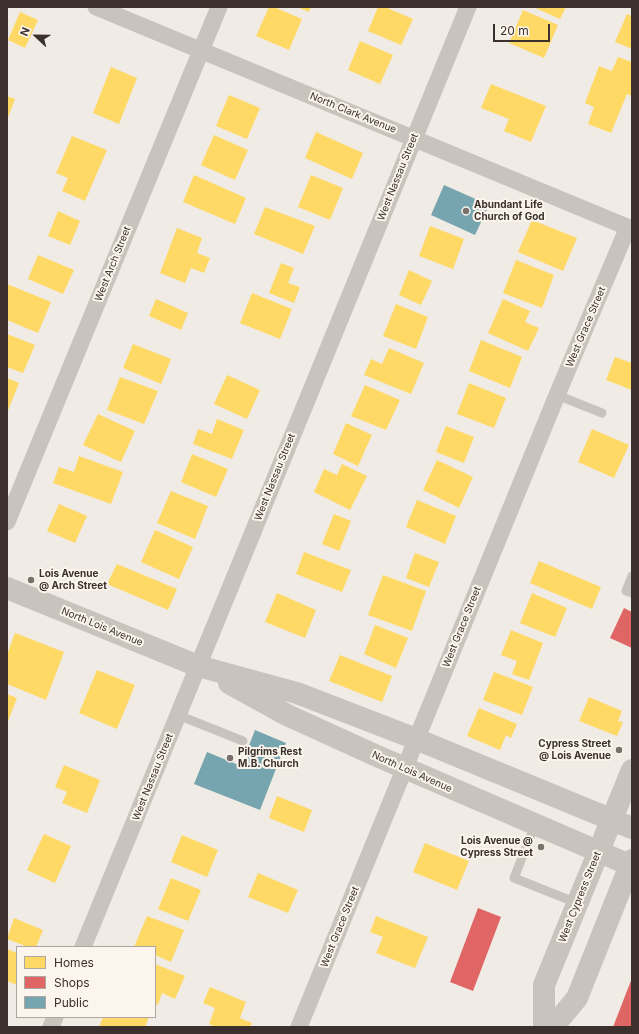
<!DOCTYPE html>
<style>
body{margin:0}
#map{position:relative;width:639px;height:1034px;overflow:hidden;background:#f0ebe5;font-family:Inter,sans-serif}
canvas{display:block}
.frame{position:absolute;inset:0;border:8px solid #3b302b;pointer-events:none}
.legend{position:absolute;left:16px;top:946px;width:140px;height:72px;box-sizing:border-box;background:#fbf5ee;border:1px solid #aea6a0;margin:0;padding:5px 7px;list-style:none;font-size:12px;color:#3b302b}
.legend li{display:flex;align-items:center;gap:8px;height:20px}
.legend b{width:20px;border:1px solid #aea6a0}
.north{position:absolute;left:16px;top:16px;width:40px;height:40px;-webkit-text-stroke:3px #fbf5ee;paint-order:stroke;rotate:292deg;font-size:11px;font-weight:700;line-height:16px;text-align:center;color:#3b302b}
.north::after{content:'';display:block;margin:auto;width:14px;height:18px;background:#3b302b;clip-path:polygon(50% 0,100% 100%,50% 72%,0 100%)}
.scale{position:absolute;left:493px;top:24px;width:57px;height:18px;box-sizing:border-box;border:2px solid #3b302b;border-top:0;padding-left:5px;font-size:12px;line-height:14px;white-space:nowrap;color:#3b302b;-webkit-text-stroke:3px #fbf5ee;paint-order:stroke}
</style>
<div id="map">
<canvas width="639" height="1034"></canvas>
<div class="frame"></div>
<ul class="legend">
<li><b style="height:11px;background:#ffd966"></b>Homes</li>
<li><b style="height:11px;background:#e06666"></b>Shops</li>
<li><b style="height:11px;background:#76a5af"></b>Public</li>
</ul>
<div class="north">N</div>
<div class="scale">20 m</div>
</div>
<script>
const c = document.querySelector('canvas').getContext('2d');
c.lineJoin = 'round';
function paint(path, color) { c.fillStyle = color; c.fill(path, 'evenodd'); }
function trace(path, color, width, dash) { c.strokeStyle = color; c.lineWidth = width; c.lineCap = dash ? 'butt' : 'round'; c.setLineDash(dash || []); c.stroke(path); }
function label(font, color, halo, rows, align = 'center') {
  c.font = font + ' Inter,sans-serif'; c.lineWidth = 4; c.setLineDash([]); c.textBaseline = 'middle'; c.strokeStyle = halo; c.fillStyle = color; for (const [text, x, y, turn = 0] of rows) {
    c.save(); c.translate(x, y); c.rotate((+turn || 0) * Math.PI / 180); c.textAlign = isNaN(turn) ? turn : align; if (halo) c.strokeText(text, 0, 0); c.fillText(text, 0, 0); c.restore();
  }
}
const homes = new Path2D(`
 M269,7H274L302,19L289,50L256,36Z
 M297,7H311L309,12Z
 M378,7H385L413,19L401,45L368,31Z
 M533,7H566L560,19Z
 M523,10L558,25L544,58L509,43Z
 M20,12L38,20L25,48L8,40Z
 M627,14L632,16V49L615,42Z
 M360,41L393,55L380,84L348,70Z
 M618,57L632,62V96L627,94L611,133L588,124L594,107L585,103L599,66L612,71Z
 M111,67L137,78L119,124L93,113Z
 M491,84L546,106L531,142L504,131L509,119L481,108Z
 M229,95L260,108L247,139L216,126Z
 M7,96L15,99L7,120Z
 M316,132L363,153L352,179L305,158Z
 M214,135L248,150L235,180L201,165Z
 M72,136L107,150L85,201L62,191L68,178L56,173Z
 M194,175L246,198L235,224L183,202Z
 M311,175L343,188L330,220L298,207Z
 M265,207L315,226L303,254L254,234Z
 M58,211L80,221L70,245L48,236Z
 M532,220L577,238L563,271L518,252Z
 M430,226L464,239L453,269L419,256Z
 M177,228L202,238L197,253L210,258L204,273L191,268L185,283L160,273Z
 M38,255L74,270L63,294L28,279Z
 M516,260L554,275L542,308L503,293Z
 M281,263L294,268L288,283L300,287L294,303L269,293Z
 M409,270L432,281L421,305L399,295Z
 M7,284L51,302L38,333L7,320Z
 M252,293L292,309L280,339L240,323Z
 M156,299L188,313L181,330L149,316Z
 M503,299L530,311L525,322L539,328L528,351L488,333Z
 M396,304L428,317L416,349L383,336Z
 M7,334L35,345L23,373L7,367Z
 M481,340L522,357L510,388L469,371Z
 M133,344L171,359L161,384L123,368Z
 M389,348L424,363L411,394L364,375L371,359L382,364Z
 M615,357L632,363V390L606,380Z
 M227,375L260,390L247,419L214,404Z
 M120,377L158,391L144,424L107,410Z
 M7,378L19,383L7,413Z
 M469,383L506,398L494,428L457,414Z
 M365,385L400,400L386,430L351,416Z
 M98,414L135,431L121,462L83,445Z
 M217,419L244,430L232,459L193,444L198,429L212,434Z
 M346,423L372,435L358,466L333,454Z
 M446,426L474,437L464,463L436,452Z
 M592,429L629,445L614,478L578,462Z
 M192,454L228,469L216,497L181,482Z
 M79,456L123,472L111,504L53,483L59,467L74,472Z
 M437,460L473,477L459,508L423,490Z
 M342,464L367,476L350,510L314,492L324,469L337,475Z
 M171,491L208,506L195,539L157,523Z
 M417,500L456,516L445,544L406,527Z
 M59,504L87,516L75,543L47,531Z
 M334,514L351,521L339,551L322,544Z
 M155,530L193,547L179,579L141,562Z
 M304,552L351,570L342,592L296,574Z
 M415,553L439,562L429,587L406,578Z
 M539,561L601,587L592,609L530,583Z
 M117,564L177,589L168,610L107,584Z
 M383,575L426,591L412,631L368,615Z
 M277,593L316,610L305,638L265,622Z
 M532,593L567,608L555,637L520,623Z
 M375,625L408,638L396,668L364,654Z
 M511,630L543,643L529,680L512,674L517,661L501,655Z
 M15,633L64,652L46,700L7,684V655Z
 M340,655L392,676L382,702L329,681Z
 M97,670L135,685L117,729L79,713Z
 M494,672L533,687L522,715L483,700Z
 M7,694L17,698L7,724Z
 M589,697L622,711L618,721L623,722L617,736L579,721Z
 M479,708L517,724L511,738L506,735L500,750L467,736Z
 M64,765L100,780L87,813L62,803L67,792L55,787Z
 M277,796L312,810L304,832L269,818Z
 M44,834L71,846L55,883L27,870Z
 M182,835L218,850L207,877L171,862Z
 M425,843L469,861L457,890L413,872Z
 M258,873L298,890L288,913L248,897Z
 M171,878L201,890L188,921L158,909Z
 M147,916L184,930L171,962L155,955V947H134Z
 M376,916L428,937L415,968L376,953L383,937L370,932Z
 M14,918L43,930L36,947H28L7,939Z
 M7,949L17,953V985L7,981Z
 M155,964L185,976L175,999L162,993L158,1005L155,1004Z
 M210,987L246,1002L240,1018L252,1023L250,1027H216L209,1024L215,1008L203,1003Z
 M103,1017H149L145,1027H99Z`);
const shops = new Path2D(`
 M624,608L632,612V648L610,638Z
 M478,908L501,917L473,991L450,982Z
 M632,978V1027H613Z`);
const public = new Path2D(`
 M444,185L489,205L475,235L431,215Z
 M255,730L286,743L260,810L194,784L207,752L241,766Z`);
const service = new Path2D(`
 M557,395L602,413
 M632,576L626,591L632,593
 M178,715L243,741
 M535,825L514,878L577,903`);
const minor = new Path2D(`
 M96,7L632,229
 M7,522L219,7
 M83,947L468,7
 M51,1027L55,1017
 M299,1027L557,395L628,227`);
const tertiary = new Path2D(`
 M7,588L198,666L297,693L416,739L632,828
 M229,683L287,715L377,756L632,866
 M544,1027V985L632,770
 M553,1027L577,998L632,860`);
const markers = [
 [466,211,4,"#7a716c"],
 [31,580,4,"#7a716c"],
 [619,750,4,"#7a716c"],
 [230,758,4,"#7a716c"],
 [541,847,4,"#7a716c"]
];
const streetNames = [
 ["North Clark Avenue",353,113,22],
 ["West Nassau Street",398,177,-68],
 ["West Arch Street",113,264,-68],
 ["West Grace Street",586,327,-67],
 ["West Nassau Street",275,477,-68],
 ["North Lois Avenue",102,627,22],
 ["West Grace Street",462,627,-68],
 ["North Lois Avenue",412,772,24],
 ["West Nassau Street",153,777,-68],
 ["West Cypress Street",580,897,-68],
 ["West Grace Street",340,927,-68]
];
const poiNames = [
 ["Abundant Life",474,205],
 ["Church of God",474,217],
 ["Lois Avenue",39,574],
 ["@ Arch Street",39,586],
 ["Cypress Street",611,744,"right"],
 ["@ Lois Avenue",611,756,"right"],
 ["Pilgrims Rest",238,752],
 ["M.B. Church",238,764],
 ["Lois Avenue @",533,841,"right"],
 ["Cypress Street",533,853,"right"]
];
paint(homes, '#ffd966');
paint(shops, '#e06666');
paint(public, '#76a5af');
trace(service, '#c9c3be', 9);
trace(minor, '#c9c3be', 17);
trace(tertiary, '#c9c3be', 22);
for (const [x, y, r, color] of markers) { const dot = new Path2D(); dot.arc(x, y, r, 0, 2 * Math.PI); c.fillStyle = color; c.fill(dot); trace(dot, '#fbf5ee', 1.5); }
label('10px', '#3b302b', '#fbf5ee', streetNames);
label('bold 10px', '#3b302b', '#fbf5ee', poiNames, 'left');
</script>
